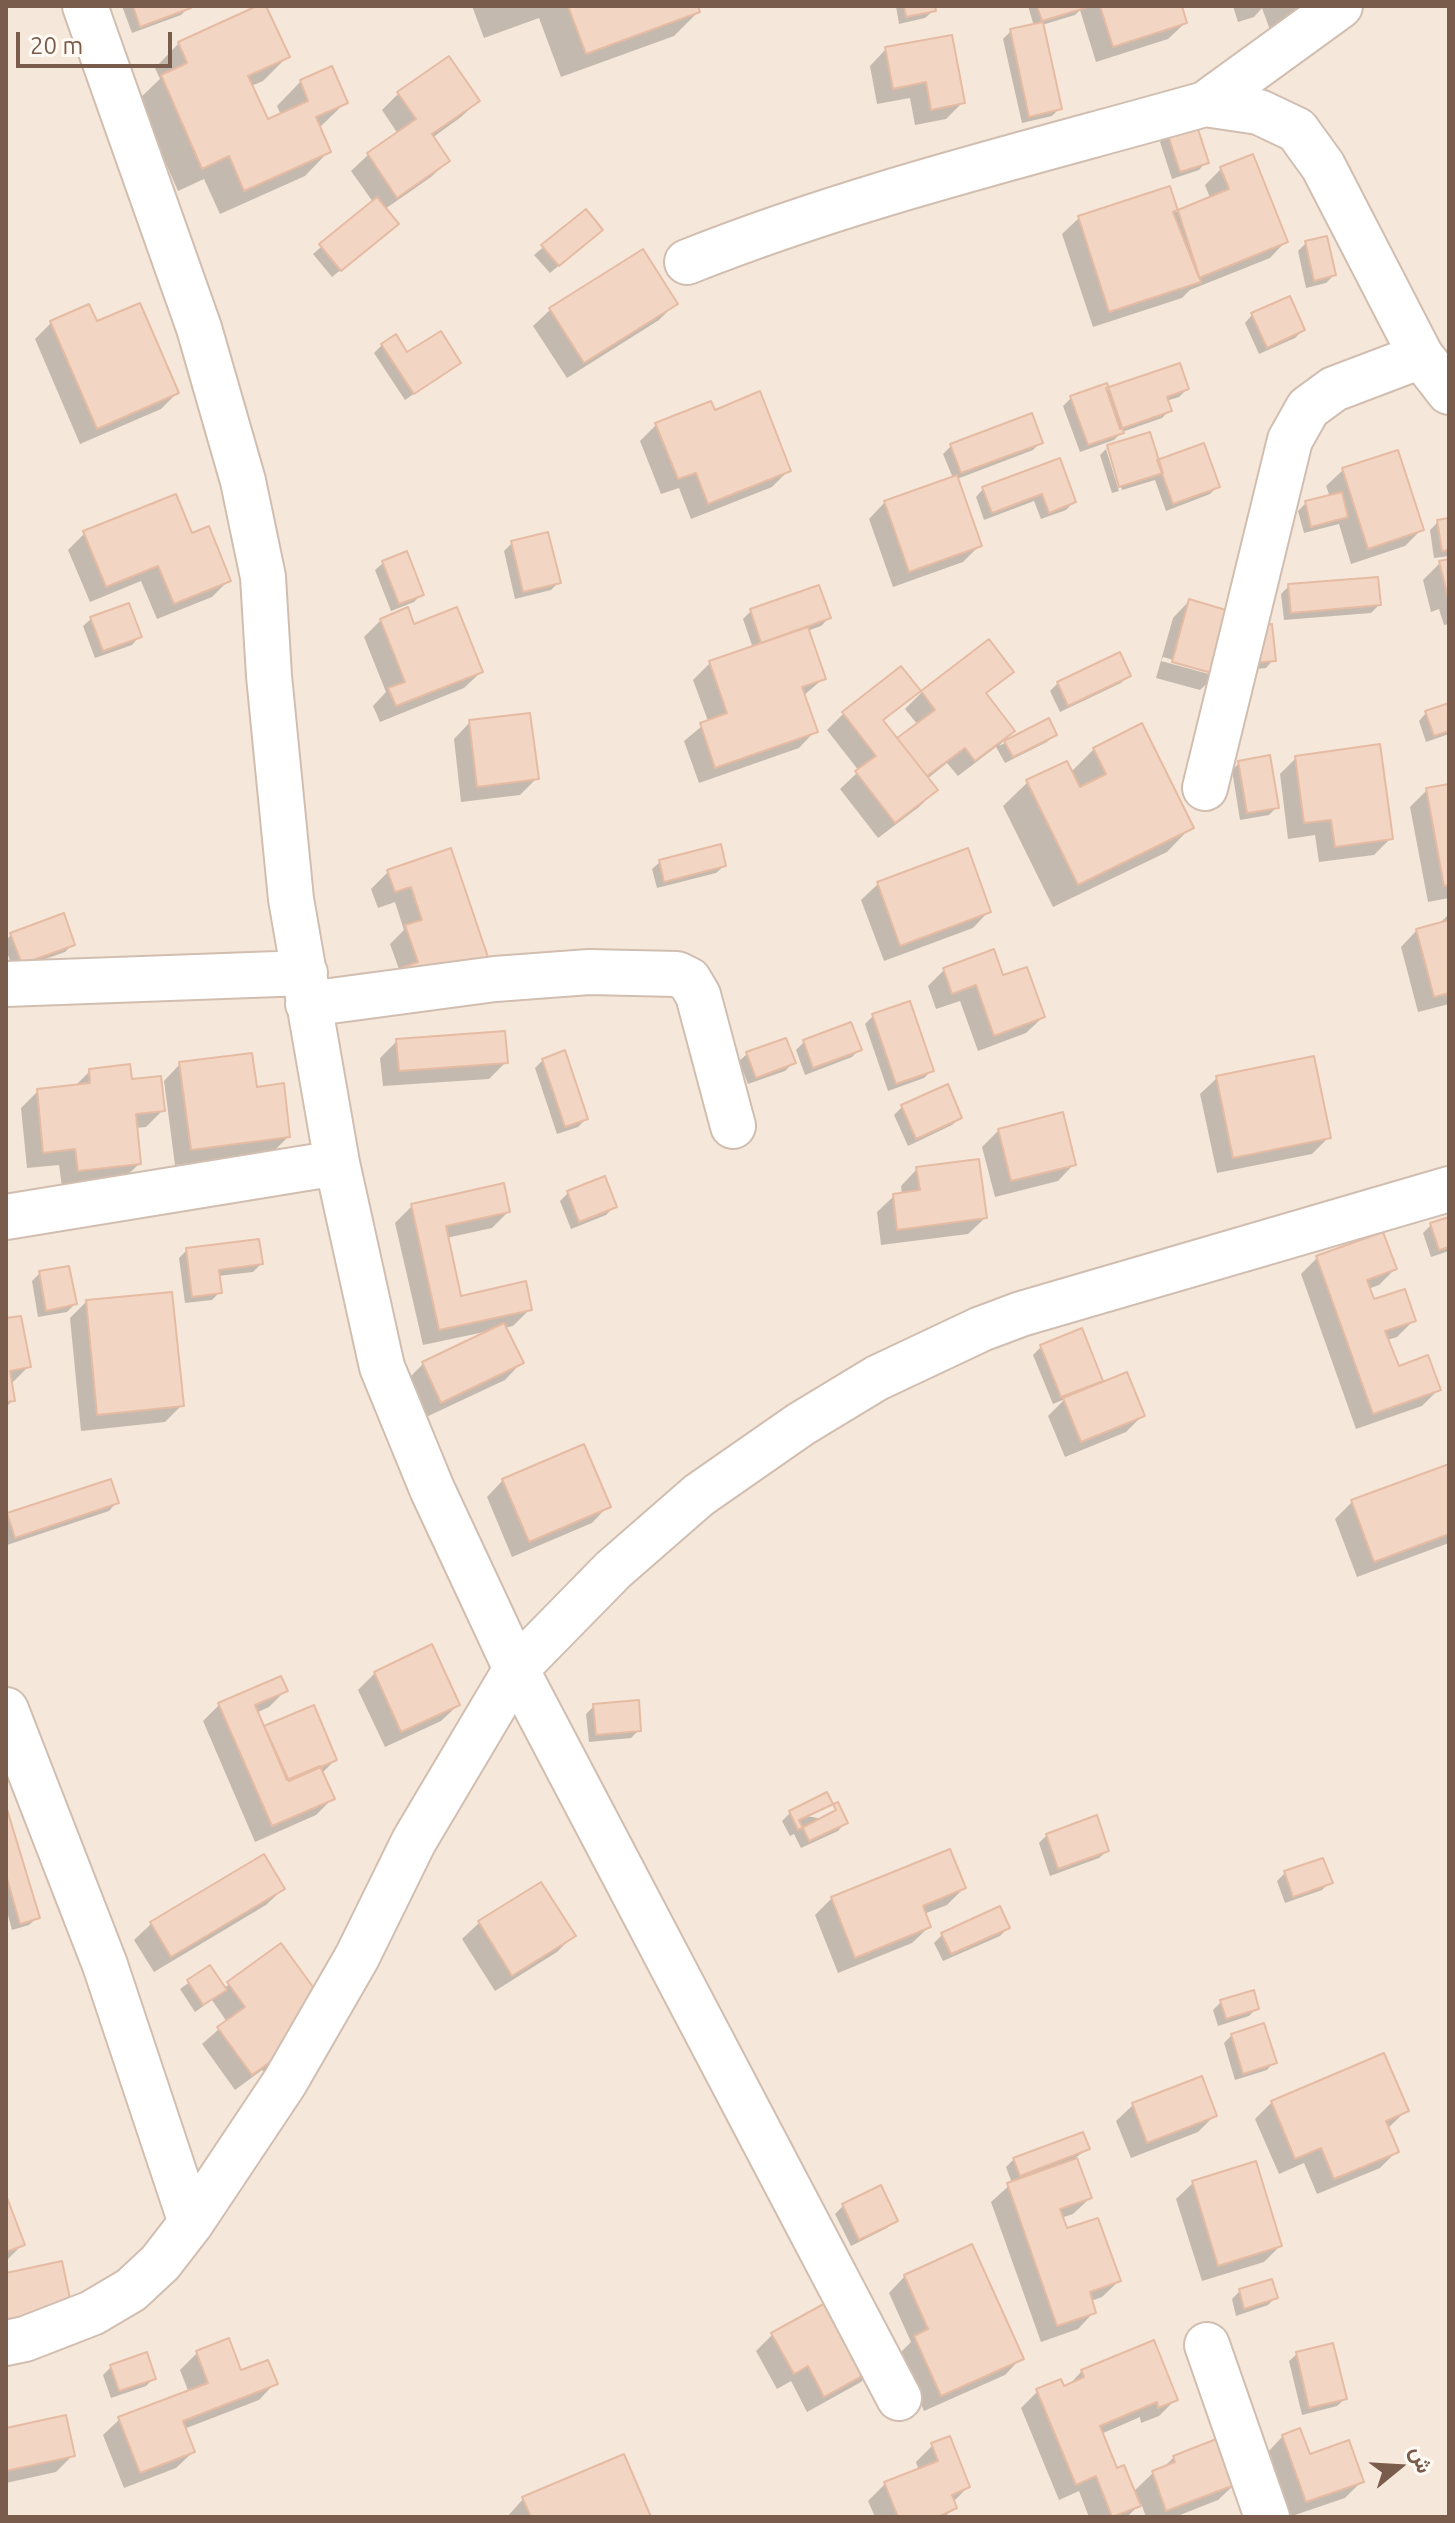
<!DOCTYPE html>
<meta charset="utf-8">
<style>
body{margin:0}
#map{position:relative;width:1455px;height:2523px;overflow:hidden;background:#fdf6ec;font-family:Ubuntu,Vazirmatn,sans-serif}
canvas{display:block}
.frame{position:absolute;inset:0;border:8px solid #7a5c4d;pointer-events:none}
.north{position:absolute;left:1359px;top:2427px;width:80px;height:80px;-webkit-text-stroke:6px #fffaf3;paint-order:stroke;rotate:72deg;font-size:22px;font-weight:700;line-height:32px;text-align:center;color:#7a5c4d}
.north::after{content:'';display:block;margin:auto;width:28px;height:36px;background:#7a5c4d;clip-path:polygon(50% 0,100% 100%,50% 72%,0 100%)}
.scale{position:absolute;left:16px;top:32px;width:156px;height:36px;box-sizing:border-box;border:4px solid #7a5c4d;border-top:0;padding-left:10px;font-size:24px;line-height:28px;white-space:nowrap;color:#7a5c4d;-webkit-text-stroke:6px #fffaf3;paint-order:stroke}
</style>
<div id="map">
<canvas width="1455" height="2523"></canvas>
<div class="frame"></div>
<div class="north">ش</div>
<div class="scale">20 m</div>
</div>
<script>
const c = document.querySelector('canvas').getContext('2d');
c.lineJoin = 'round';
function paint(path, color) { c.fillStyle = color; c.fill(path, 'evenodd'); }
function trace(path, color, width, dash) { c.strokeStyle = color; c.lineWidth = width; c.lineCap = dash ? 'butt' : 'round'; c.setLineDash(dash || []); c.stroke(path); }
const residential = new Path2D(`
 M6,6H1449V2517H6Z`);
const shadow = new Path2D(`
 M122,6H189V7L181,15L132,33Z
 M262,6L287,57L263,81L251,86L267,122L281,115L277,106L301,81L346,102L319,128L329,151L305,176L220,214L204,179L178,191L138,100L160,79L155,68L179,43Z
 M472,6H696L698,12L674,36L561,77L539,18L484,38Z
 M896,6H932L933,11L925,18L899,24Z
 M1028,6H1180L1185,23L1168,39L1096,62L1080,10L1075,15L1042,25L1060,108L1052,116L1022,123L1003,39L1011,31L1034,26Z
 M1233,6H1327L1270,30L1262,8L1254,17L1238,22Z
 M886,49L962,103L946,119L915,125L910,98L877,104L870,66Z
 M449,59L478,101L461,117L432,138L448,161L431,177L385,209L388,231L332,277L313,254L373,202L351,171L368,155L398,134L382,110L398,94Z
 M1168,134L1206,162L1199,170L1172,179L1160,142Z
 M1221,169L1286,241L1270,258L1190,290L1182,298L1093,327L1062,234L1079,218L1176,212L1210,198L1205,185Z
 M585,212L592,238L550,273L534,255Z
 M1306,243L1334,275L1326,283L1306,288L1298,251Z
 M643,251L675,304L659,320L567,378L533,326L550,310Z
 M1252,315L1303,330L1295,338L1259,354L1245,323Z
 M51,323L96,324L177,393L161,409L80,444L35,339Z
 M382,345L407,355L459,363L405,400L374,353Z
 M1187,389L1179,397L1166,401L1170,410L1162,418L1122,432L1114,440L1080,452L1063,406L1071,398L1107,390Z
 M714,413L789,470L772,487L691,519L679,488L661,494L640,441L656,425Z
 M1041,442L1033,450L957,479L980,545L963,562L893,587L869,519L885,502L953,478L943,454L951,446Z
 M1108,447L1157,462L1218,486L1210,494L1166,511L1155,480L1122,490L1110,449H1106Z
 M1106,449L1119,491L1112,493L1100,455Z
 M1059,461L1074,502L1066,510L1041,519L1034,501L984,520L976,497L983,489Z
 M1343,470L1422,529L1405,546L1351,564L1339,524L1304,533L1298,511L1306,503L1330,497L1326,486Z
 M1449,520V556L1434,558L1430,530L1438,522Z
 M85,533L191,536L229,580L212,597L157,619L141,581L90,602L68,550Z
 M512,543L559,582L551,590L515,599L504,551Z
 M1449,561V624L1444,625L1439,609L1431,612L1423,580L1440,563Z
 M383,563L422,594L414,602L391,611L375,570Z
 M1289,586L1379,605L1371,613L1284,620L1281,594Z
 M1189,601L1217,674L1200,690L1156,678L1173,618ZM1163,657L1209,670V674L1161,661Z
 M751,611L829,618L821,626L807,631L824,678L803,696L815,731L799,748L699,783L684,741L708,721L693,680L710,663L753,648L743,619Z
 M91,619L139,637L132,645L95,658L83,626Z
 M381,620L413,627L481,672L464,688L380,722L373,706L386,692L364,637Z
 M1242,636L1273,660L1266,668L1245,670Z
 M988,642L1011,672L985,695L1012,731L999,746L1048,720L1055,734L1047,742L1005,763L996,747L958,776L947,763L927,779L936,790L919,807L878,838L840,789L859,771L827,730L844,713L918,691L882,722L897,741L918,725L905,709L922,692Z
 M1129,675L1121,683L1060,712L1050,691L1058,683Z
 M1449,705V734L1426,742L1419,721L1426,713Z
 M470,722L537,778L520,795L461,802L454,739Z
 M1094,749L1191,827L1167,852L1053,907L1003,806L1028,782L1070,773Z
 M1296,758L1391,838L1374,855L1319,862L1315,835L1288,839L1280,774Z
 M1239,763L1277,807L1269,815L1240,820L1232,770Z
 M1449,786V898L1428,902L1410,807L1427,790Z
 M449,851L488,963L400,972L390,944L404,930L395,902L378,908L371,889L388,872Z
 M660,862L724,866L716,873L657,888L652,869Z
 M878,884L989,911L973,928L884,961L861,900Z
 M1449,914V1004L1418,1012L1401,947L1417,930L1438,925Z
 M11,935L73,944L65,952L14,970L6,950V940Z
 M944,970L1002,978L1043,1017L1026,1033L978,1051L960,1001L936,1009L928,986Z
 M873,1016L932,1070L924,1078L888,1091L865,1024Z
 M397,1041L506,1062L489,1079L383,1086L380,1058Z
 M804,1042L859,1050L852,1057L805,1075L796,1050Z
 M747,1054L793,1063L785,1071L748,1084L739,1061Z
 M543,1060L586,1119L578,1127L557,1134L535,1068Z
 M180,1064L255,1089L288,1137L272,1153L175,1165L164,1081Z
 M90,1071L131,1081L163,1110L146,1127L135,1128L139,1164L122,1180L62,1187L59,1165L27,1168L21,1108L38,1091L74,1087Z
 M1217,1078L1329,1137L1312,1154L1217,1173L1200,1094Z
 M902,1107L960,1118L952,1125L908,1146L894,1115Z
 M999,1130L1074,1164L1058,1181L995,1197L982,1147Z
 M917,1169L985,1218L968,1234L881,1245L877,1212L894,1196L902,1195L901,1186Z
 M604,1179L614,1207L606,1215L571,1229L560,1201L568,1193Z
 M412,1206L508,1212L492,1228L446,1238L459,1299L530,1309L513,1326L504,1328L521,1363L505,1380L424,1418L407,1380L423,1364L489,1331L423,1345L395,1223Z
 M1449,1219V1251L1431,1257L1423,1233L1431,1225Z
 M187,1250L261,1264L253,1272L218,1276L220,1292L212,1300L185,1303L179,1258Z
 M1317,1258L1395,1269L1379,1285L1368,1289L1373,1302L1414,1320L1397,1337L1387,1340L1397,1368L1439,1389L1422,1406L1356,1429L1301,1274Z
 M40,1273L75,1304L67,1312L38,1317L32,1281Z
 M86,1302L182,1405L165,1422L81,1431L70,1318Z
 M6,1320L28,1367L12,1383L13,1400L6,1407Z
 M1041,1347L1100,1380L1091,1389L1143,1415L1126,1432L1065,1457L1048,1416L1065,1399L1053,1404L1033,1355Z
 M1449,1466V1543L1357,1577L1335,1519L1352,1502Z
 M503,1480L608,1506L592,1523L512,1557L487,1497Z
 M116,1503L109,1511L7,1545L8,1515Z
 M375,1673L458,1705L441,1721L385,1747L358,1690Z
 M285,1691L269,1707L256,1713L263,1729L313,1707L335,1760L321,1774L332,1799L316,1815L255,1842L203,1721L219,1705Z
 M594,1706L639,1730L631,1738L589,1742L586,1714Z
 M6,1813L37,1918L29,1925L12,1930L6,1908Z
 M790,1813L845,1823L838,1831L801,1848L794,1834L790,1836L782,1821Z
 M1047,1835L1107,1851L1099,1858L1050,1876L1039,1843Z
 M263,1857L283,1889L266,1905L154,1972L134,1940L151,1924Z
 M1285,1873L1330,1882L1322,1890L1285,1903L1277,1881Z
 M541,1884L573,1936L557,1952L495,1991L462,1939L479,1923Z
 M964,1888L947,1905L924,1914L929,1927L912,1943L838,1973L815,1915L832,1898Z
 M1008,1928L1000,1936L943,1961L934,1943L942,1935Z
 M280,1946L270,2081L262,2070L235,2090L202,2044L227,2022L212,2000L195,2012L180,1989L210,1968L223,1989Z
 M1221,2002L1257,2008L1249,2016L1218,2026L1213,2010Z
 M1232,2035L1274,2062L1267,2070L1235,2080L1224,2043Z
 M1272,2102L1406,2111L1387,2129L1397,2151L1380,2168L1317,2194L1304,2163L1279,2174L1255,2119Z
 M1133,2105L1215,2115L1198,2132L1131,2158L1116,2121Z
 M1088,2149L1075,2158L1090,2198L1073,2214L1061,2218L1066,2231L1119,2281L1102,2297L1091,2301L1094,2312L1078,2329L1041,2342L991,2202L1012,2183L1006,2167L1014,2159Z
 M1193,2183L1280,2246L1264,2262L1202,2281L1176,2199Z
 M6,2200L23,2244L6,2261Z
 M843,2206L895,2221L887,2228L851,2246L835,2214Z
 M905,2276L1021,2358L1005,2375L924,2411L899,2354L911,2342L889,2293Z
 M1240,2291L1276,2297L1268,2305L1236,2316L1232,2299Z
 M772,2335L877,2366L861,2382L807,2412L791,2381L777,2389L756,2351Z
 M197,2353L240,2373L275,2383L259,2400L184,2429L193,2452L176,2468L124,2488L103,2435L120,2419L189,2393L180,2370Z
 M1297,2354L1345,2399L1337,2406L1302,2415L1289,2361Z
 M111,2367L154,2378L146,2386L111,2398L103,2375Z
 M1082,2371L1176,2399L1159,2416L1141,2423L1140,2417L1101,2434L1116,2470L1133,2492L1153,2473L1162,2469L1174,2457L1235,2484L1218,2500L1175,2517H1146L1141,2503L1127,2517H1089L1079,2491L1059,2500L1021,2408L1038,2391L1067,2387Z
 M6,2430L72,2456L56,2472L6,2483Z
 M1283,2436L1308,2456L1361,2482L1345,2498L1289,2517L1267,2453Z
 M933,2445L968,2487L953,2502L954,2507L945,2517H875L868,2501L885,2484L919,2471L916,2462Z
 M523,2499L649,2517H507Z`);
const building = new Path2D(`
 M133,6H191V8L140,27Z
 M257,6H266L290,57L248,76L268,119L308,101L300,80L332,66L348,103L316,117L331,152L244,191L229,156L202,169L161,75L187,63L178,42Z
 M568,6H698L700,12L586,54Z
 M904,6H935L936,11L906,17Z
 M1037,6H1085V8L1042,21Z
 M1100,6H1182L1187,23L1113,47Z
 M1043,22L1062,109L1029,117L1010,29Z
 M952,35L965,103L931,110L926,82L893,89L885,47Z
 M449,56L480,101L432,134L450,161L397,198L367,153L416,119L397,92Z
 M1196,123L1209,163L1180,172L1167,132Z
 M1253,154L1288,242L1199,278L1173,212L1229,189L1220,167Z
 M1170,186L1201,282L1109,312L1078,216Z
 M377,197L399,224L341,271L319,244Z
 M586,209L603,230L559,266L541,245Z
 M1327,236L1336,275L1314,281L1305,241Z
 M643,249L678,304L584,363L549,308Z
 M1290,296L1305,330L1267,348L1251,313Z
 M140,303L179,393L97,429L50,321L89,304L97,321Z
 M441,331L461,363L414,394L381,344L396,334L407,352Z
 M1180,363L1189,389L1167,397L1172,411L1120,429L1106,388Z
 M1107,383L1124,433L1088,445L1070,396Z
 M760,391L791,471L708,504L696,473L678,479L655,423L711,401L715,410Z
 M1032,413L1043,443L961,473L950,444Z
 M1150,432L1163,473L1119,487L1107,445Z
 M1204,443L1220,487L1173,504L1157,460Z
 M1398,450L1424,530L1368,549L1342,468Z
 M1060,458L1076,502L1049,513L1042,494L992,513L982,487Z
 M957,475L982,546L909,572L884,501Z
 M1342,492L1348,517L1311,527L1305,501Z
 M176,494L192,533L209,526L231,581L174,604L158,566L106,587L83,531Z
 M1449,518V550L1442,551L1437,520Z
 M548,532L561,583L523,592L511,541Z
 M407,551L424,595L399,604L382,561Z
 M1449,559V596L1448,597L1439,561Z
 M1378,577L1381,605L1291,613L1288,584Z
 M819,585L831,618L761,643L750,609Z
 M1189,599L1236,613L1219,675L1172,662Z
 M129,603L142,637L103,651L90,617Z
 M408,607L414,624L457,607L483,672L396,706L388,688L405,682L380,619Z
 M1272,624L1276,661L1252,663L1249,626Z
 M808,627L826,679L802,687L818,732L715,768L700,723L727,713L709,661Z
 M989,639L1014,672L986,693L1015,731L975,761L965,748L927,776L897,738L935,710L921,691Z
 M1120,652L1131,676L1068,706L1057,682Z
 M901,666L921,691L883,720L938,790L895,823L855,771L876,756L842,712Z
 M1449,703V731L1434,736L1425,711Z
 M530,713L539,779L477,787L469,720Z
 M1049,718L1057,735L1013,757L1004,741Z
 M1142,723L1194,828L1078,885L1026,780L1067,761L1080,787L1106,774L1093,748Z
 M1380,744L1393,839L1335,847L1331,820L1304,823L1295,756Z
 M1270,755L1279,808L1247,813L1238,761Z
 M1449,784V885L1444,886L1426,788Z
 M721,844L726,866L664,882L659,860Z
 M451,848L490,963L409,991L401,968L418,962L405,925L422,920L411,887L395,892L387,870Z
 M968,848L991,912L900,946L877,882Z
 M64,913L75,945L22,964L10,933Z
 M1449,920V993L1434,997L1416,929Z
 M994,949L1003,975L1027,967L1045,1017L994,1036L976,985L952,994L943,968Z
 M910,1001L934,1071L896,1084L872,1014Z
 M851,1022L862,1050L813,1068L803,1040Z
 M505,1031L508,1063L399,1071L396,1039Z
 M786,1038L796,1063L756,1078L746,1052Z
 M565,1050L588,1119L565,1127L542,1059Z
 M252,1053L257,1087L284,1083L290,1137L191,1150L179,1062Z
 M1314,1056L1331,1138L1233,1158L1216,1076Z
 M130,1064L132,1079L161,1076L165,1111L136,1114L141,1164L78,1171L75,1149L43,1153L37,1089L90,1083L89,1069Z
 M948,1084L962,1118L916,1139L901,1105Z
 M1063,1112L1076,1165L1011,1181L998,1129Z
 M979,1159L987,1218L897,1230L893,1194L920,1190L916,1167Z
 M605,1176L617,1207L579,1222L567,1191Z
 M504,1183L510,1212L446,1226L461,1296L526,1281L532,1310L439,1330L411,1204Z
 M1449,1217V1247L1439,1250L1430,1223Z
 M1383,1232L1397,1269L1367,1280L1374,1299L1405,1289L1416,1321L1385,1331L1399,1366L1428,1355L1441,1390L1373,1414L1316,1256Z
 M259,1239L263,1264L219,1270L222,1293L192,1297L186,1248Z
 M69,1266L77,1304L46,1311L39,1271Z
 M172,1292L184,1406L97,1415L86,1300Z
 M21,1316L31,1367L10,1371L15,1401L6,1402V1318Z
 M504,1323L524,1363L441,1403L422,1362Z
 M1082,1328L1103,1381L1061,1397L1040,1345Z
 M1127,1372L1145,1416L1081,1442L1063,1398Z
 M584,1444L611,1507L529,1542L502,1479Z
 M1449,1464V1534L1374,1562L1351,1500Z
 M111,1479L119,1503L15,1538L7,1513Z
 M432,1644L460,1705L401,1732L374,1672Z
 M281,1676L288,1691L255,1705L287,1780L320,1766L335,1799L272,1826L218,1703Z
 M639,1700L641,1731L596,1735L593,1704Z
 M314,1705L337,1760L289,1781L264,1726Z
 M827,1792L836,1810L798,1830L789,1811Z
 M838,1802L848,1823L809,1841L799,1820Z
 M6,1806L40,1918L20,1924L6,1875Z
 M1097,1815L1109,1851L1058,1869L1046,1834Z
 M950,1849L966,1888L923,1906L931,1927L855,1958L831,1897Z
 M264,1854L285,1889L171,1957L150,1922Z
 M1323,1858L1333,1883L1293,1897L1284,1871Z
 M541,1882L576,1936L512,1976L478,1921Z
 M1000,1906L1010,1928L951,1954L941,1933Z
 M281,1943L342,2027L280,2055L252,2075L217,2027L245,2007L227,1982Z
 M210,1965L227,1990L203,2005L187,1980Z
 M1254,1990L1259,2009L1226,2019L1220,2000Z
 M1264,2023L1277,2063L1243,2074L1231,2034Z
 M1384,2053L1409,2111L1386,2121L1399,2152L1334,2179L1321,2148L1295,2159L1271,2101Z
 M1202,2076L1217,2116L1147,2143L1132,2103Z
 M1083,2132L1090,2149L1020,2176L1013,2158Z
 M1077,2158L1092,2198L1060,2209L1067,2228L1098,2218L1121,2281L1090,2292L1096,2313L1057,2326L1007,2183Z
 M1256,2161L1282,2246L1218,2266L1192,2181Z
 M881,2185L898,2221L859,2240L842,2204Z
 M6,2195L25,2245L6,2252Z
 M972,2244L1024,2359L941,2396L914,2336L928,2329L904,2275Z
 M62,2261L73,2313L6,2326V2273Z
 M1272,2279L1278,2298L1244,2309L1239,2289Z
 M840,2295L880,2366L824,2397L808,2366L794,2374L771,2333Z
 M229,2338L241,2370L268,2360L278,2384L183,2421L195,2452L140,2473L118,2417L208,2383L196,2351Z
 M1154,2340L1178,2400L1158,2408L1157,2402L1100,2426L1117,2468L1124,2465L1141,2506L1112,2517L1096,2476L1076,2485L1036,2389L1061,2379L1064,2386L1084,2377L1081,2370Z
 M1333,2343L1347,2399L1309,2408L1296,2352Z
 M147,2352L156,2379L119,2391L110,2365Z
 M66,2415L75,2456L6,2471V2428Z
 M1300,2428L1310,2454L1349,2440L1364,2482L1306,2502L1282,2435Z
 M950,2436L970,2487L952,2495L957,2508L938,2517H898L884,2482L938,2461L931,2443Z
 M1219,2438L1237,2484L1166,2511L1152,2471L1175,2462L1173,2456Z
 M624,2454L651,2517H531L522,2497Z`);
const minor = new Path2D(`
 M85,6L199,328L243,481L263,577L269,676L291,899L337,1163L382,1367L432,1489L516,1669L899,2398
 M1205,104L1340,6
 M687,262C855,195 1032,153 1205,104L1259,112L1297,130L1323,166L1421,356L1449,392
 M1205,788L1290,440L1308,408L1334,389L1421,356
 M6,984L305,973
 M308,1004L495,979L589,972L677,974L689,980L698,995L733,1126
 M6,1217L337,1163
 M6,1710L105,1965L191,2223
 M6,2343L25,2339L92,2313L131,2290L160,2263L191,2223L285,2082L357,1957L414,1841L516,1669L613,1570L699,1495L801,1424L877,1378L981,1329L1021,1314L1449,1189
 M1207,2345L1267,2517`);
paint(residential, '#f5e8da');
paint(shadow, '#0003');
paint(building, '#f3d5c3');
trace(building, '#e6bba3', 2);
trace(minor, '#d1beb0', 48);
trace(minor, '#fff', 44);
</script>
